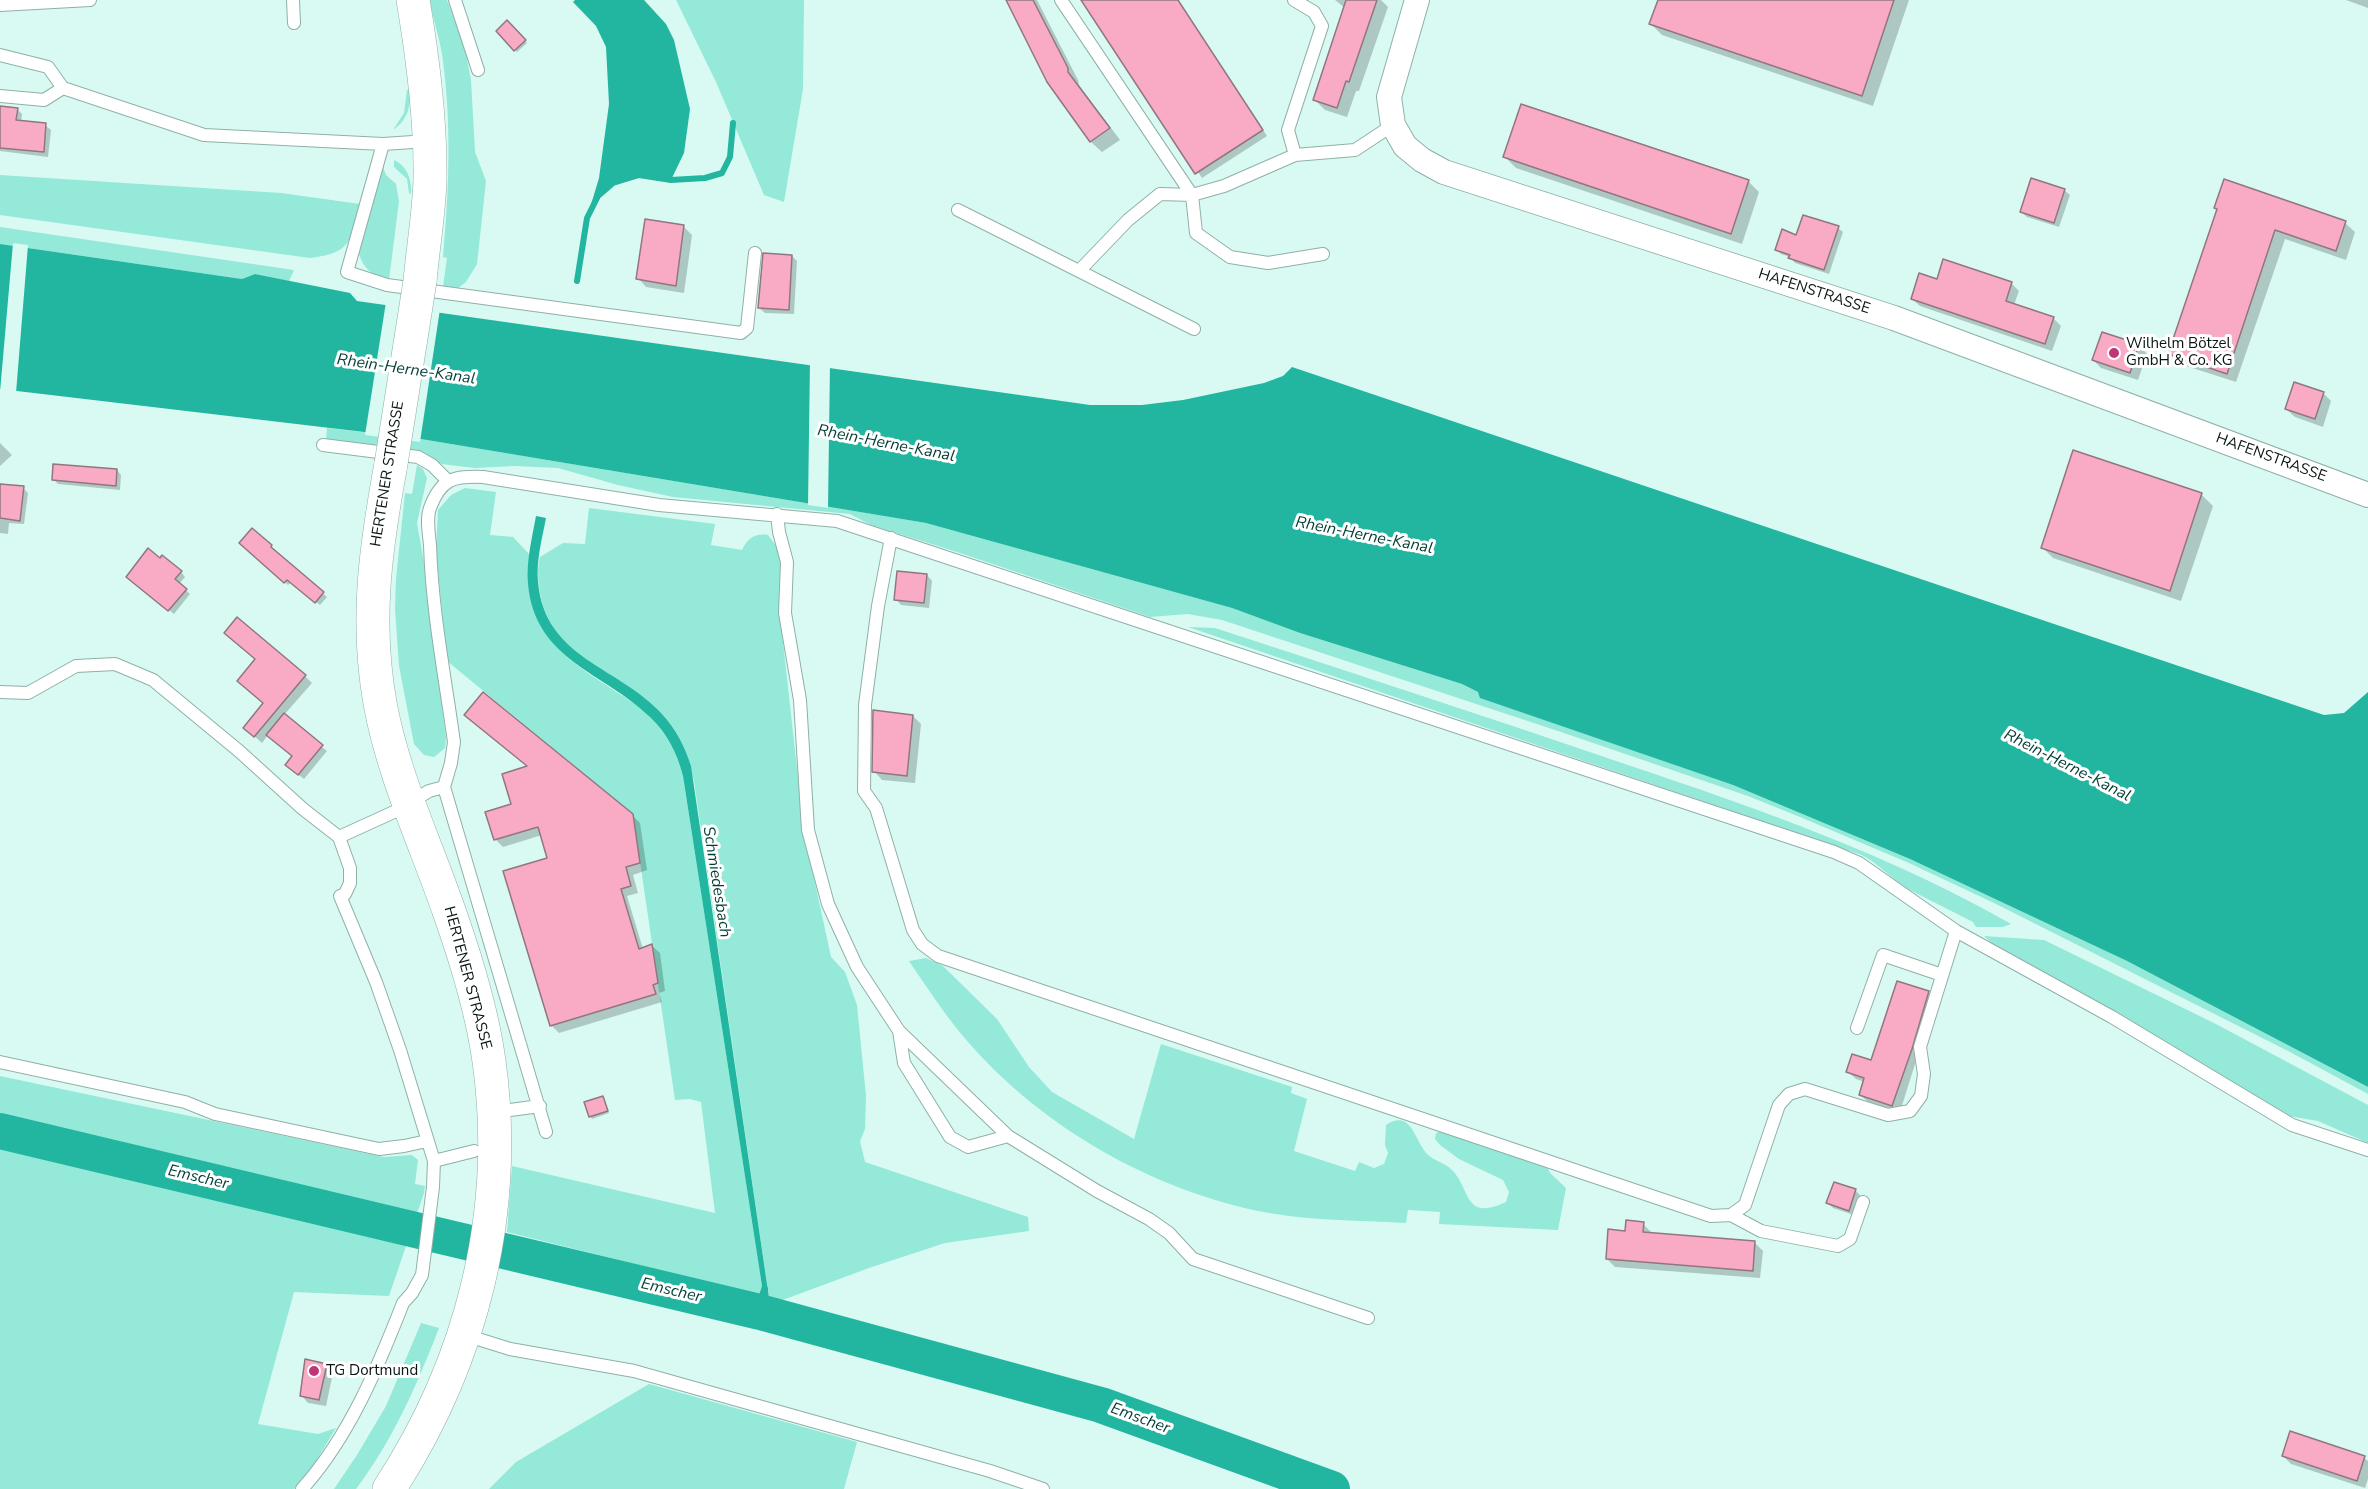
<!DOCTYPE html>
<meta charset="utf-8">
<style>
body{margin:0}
canvas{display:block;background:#d8faf2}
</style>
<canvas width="2368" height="1489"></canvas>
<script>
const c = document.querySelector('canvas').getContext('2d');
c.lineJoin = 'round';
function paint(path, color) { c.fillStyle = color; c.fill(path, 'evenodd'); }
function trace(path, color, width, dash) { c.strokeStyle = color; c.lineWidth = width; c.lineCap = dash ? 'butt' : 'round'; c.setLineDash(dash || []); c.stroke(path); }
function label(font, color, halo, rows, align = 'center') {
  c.font = font + ' "Nunito Sans",sans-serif'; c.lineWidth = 6; c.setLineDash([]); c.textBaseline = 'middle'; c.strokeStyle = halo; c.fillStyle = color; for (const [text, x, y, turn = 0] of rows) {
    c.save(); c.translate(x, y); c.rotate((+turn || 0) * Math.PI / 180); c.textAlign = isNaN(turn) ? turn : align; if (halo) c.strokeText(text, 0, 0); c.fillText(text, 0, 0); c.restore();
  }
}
const green = new Path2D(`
 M429,0H447L465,49L471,80L475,152L486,181L477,264L466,282L457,289L443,287L447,258L443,257C449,190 452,122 442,54C439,36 433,18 429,0Z
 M676,0H804L803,89L784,202L764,195L716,82Z
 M410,89C411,106 408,120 393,130L404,113L407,90Z
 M394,160C407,166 412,179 411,194L409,193L407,179L394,167Z
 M383,167L386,175L396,184L399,201L389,280C374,278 363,268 359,254L380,170Z
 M0,175L281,193L360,204C350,240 353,253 310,258L0,215Z
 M0,227L294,270L289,281L255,274L242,279L0,244Z
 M327,428L415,438L926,523L1232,608L1300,633L1462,684L1478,692L1481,698L1733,785L1910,859L2127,961L2368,1087V1094L2290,1052L1994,903L1909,863L1800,817L1748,796L1561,732L1222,620L1188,614L1150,617L960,553L871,525L850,514L673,497L618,485L558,468L514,466L475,468L441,464L419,452L326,441Z
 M417,465L423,469L427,478L417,523L425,568L446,738L445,748L434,757L424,755L414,744L399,666L395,609L396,579L405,493L412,494Z
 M465,488L496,492L490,535L513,537L530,555C522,625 555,652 609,687C624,697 641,706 653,720C668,736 677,754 683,776L762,1286L759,1295L507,1232L512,1166L715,1213L701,1102L690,1099L675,1100L633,814L447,661L436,550L438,510L451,495Z
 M589,508L715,524L711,545L742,550C747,539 755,533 768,535L777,547L781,557L780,615L804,832L831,957L845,972L857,1005L866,1096L865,1129L860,1141L865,1162L1028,1217L1029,1231L945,1243L869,1268L780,1301L769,1298L694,781C688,755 679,730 660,712C619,672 551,657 540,593C538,581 537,568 540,557L563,543L585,544Z
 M1188,627L1215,628C1353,673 1490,718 1628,765C1759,809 1891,855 2011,924L2003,927H1976L1973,922L1904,887L1872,861L1862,855Z
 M1984,936L2044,940L2214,1023L2368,1105V1143L2318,1121L2288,1116L1995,946Z
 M926,958L943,966L997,1019L1029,1067L1052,1092L1134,1139L1161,1044L1292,1087L1291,1093L1307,1099L1294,1151L1355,1171L1359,1162L1374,1168L1384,1164L1388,1153L1385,1145L1386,1125C1412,1108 1414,1141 1428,1155C1435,1161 1445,1163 1452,1170C1471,1189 1463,1222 1506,1202L1509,1192L1503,1180L1459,1159L1440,1145L1435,1139L1436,1133L1441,1131L1547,1166L1550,1173L1566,1188L1558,1230L1439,1224L1440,1212L1408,1210L1406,1223C1356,1220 1303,1221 1253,1210C1142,1185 1035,1122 962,1035C943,1012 926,986 909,961Z
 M0,1076L384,1157L412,1155L418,1160L415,1184L425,1186L424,1193L389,1296L294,1292L258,1424L318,1434L336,1428L307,1476L294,1489H0Z
 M421,1323L439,1328C417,1385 393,1440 356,1489H334L357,1455L386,1406Z
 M649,1384L857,1442L844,1489H489L516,1462Z`);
const water = new Path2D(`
 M575,0H644L666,24L674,40L690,109L684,153L671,180C661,179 648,174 638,175C610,179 598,195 587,218L599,178L609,104L606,47L596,26L573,2Z
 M0,244L242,279L255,274L350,293L357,301L1090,405H1142L1183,400L1264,383L1283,376L1292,367L2324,715L2344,713L2368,692V1087L2127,961L1910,859L1733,785L1480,698L1478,692L1462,684L1300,633L1232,608L926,523L415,438L0,389Z
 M536,516L546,518C542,539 536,561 538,582C545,659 618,666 662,714C676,729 685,747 691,766L769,1298L759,1295L762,1286L683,776C677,753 667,733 650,717C604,672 535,661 528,584C526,562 532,538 536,516Z`);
const pier = new Path2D(`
 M13,243L28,245L16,393L0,392Z
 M386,302L440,309L420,442L365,435Z
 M810,361L830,364L828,508L808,505Z`);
const shadow = new Path2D(`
 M1008,0H1037L1078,80L1079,85L1120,140L1102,152L1091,142L1048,81Z
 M1083,0H1178L1267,136L1202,178Z
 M1335,0H1381L1388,7L1359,91H1356L1347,117L1325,110L1315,100L1345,8Z
 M1659,0H1909L1873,106L1662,35L1651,24Z
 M2346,0H2368V8Z
 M507,23L527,43L517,52L498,31Z
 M0,108L17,109L22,114L21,122L45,125L51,130L48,157L0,151Z
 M1505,157L1748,181L1759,192L1742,244L1516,168Z
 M2064,190L2070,195L2059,227L2027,217L2021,212Z
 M2218,209L2345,223L2355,232L2346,260L2285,239L2236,382L2180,364L2170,354Z
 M684,227L692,235L684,293L646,287L638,278Z
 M1838,228L1843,232L1829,274L1795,263L1790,257L1781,254L1776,249L1797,237Z
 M792,256L797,261L794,314L765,313L759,308Z
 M1944,261L2012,284L2019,291L2014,305L2053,318L2061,326L2052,351L1920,306L1912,299L1937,280Z
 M2102,334L2139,345L2147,354L2138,380L2101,368L2093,360Z
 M2323,393L2331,401L2323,427L2295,417L2286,409Z
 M0,443L12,455L0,466Z
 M117,470L121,475L120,490L58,484L54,480Z
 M0,485L23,488L28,493L24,524L9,523L8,534L0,533Z
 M2202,495L2213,506L2181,601L2053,558L2042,547Z
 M271,546L274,551L327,597L320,605L291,582L288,585L244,547Z
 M181,572L185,577L179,584L190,594L174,614L132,581Z
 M927,575L932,581L929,608L901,605L896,599Z
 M305,676L312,683L284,715L327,751L304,779L292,770L293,757L268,735L262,743L252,734Z
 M466,715L632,815L640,823L647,870L633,875L638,893L627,896L643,949L652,946L660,953L665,991L659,993L662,1002L559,1033L551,1025L548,859L542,835L503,847L495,839L513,805L529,767Z
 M913,716L921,724L915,783L882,780L874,771Z
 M1928,993L1935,1000L1900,1112L1868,1102L1860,1095L1865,1082L1856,1079L1848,1072L1872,1062Z
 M603,1098L609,1113L592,1119L590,1116Z
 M1855,1190L1860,1195L1854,1215L1833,1208L1828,1203Z
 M1643,1224L1651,1232V1234L1755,1243L1763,1251L1760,1278L1615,1267L1607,1259L1626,1232Z
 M326,1365L333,1373L326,1406L308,1403L301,1395Z
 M2283,1456L2364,1458L2368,1461V1479L2365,1488L2291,1464Z`);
const stream = new Path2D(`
 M577,281L587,218L598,196L613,183L639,175L671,180L705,178L722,173L730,157L733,123
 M760,1312L765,1289`);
const river = new Path2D(`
 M0,1131L760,1312L1101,1405L1332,1489`);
const building = new Path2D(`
 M1006,0H1033L1068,68V72L1110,128L1090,142L1047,82Z
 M1081,0H1178L1263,130L1195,174Z
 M1346,0H1377L1349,82L1346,81L1337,108L1313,100Z
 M1658,0H1894L1862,96L1649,24Z
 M507,20L526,40L514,51L496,31Z
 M1521,104L1749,180L1731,234L1503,157Z
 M0,106L18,108L16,120L46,123L44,152L0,148Z
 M2031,178L2065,189L2054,223L2020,212Z
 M2224,179L2346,221L2336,251L2275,230L2227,374L2168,354L2217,209L2214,208Z
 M1803,215L1839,226L1824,270L1788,258L1790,255L1775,250L1782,229L1796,235Z
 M645,219L684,225L676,286L636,279Z
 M763,253L792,255L789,310L758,308Z
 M1943,259L2012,282L2006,301L2054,317L2045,344L1911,299L1919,273L1937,279Z
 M2102,332L2139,344L2130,373L2092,360Z
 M2294,382L2324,392L2315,419L2285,409Z
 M2073,450L2202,493L2170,591L2041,548Z
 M53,464L117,469L116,486L52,480Z
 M0,484L24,486L20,521L0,518Z
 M252,528L272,545L271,547L324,592L315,603L287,580L284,583L239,543Z
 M148,548L160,558L162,555L182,571L175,579L187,589L168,611L126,577Z
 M897,571L927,574L924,603L894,600Z
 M237,617L306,675L254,737L243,728L263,703L237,681L255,659L224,633Z
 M483,692L633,814L640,863L626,867L631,886L621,889L639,949L652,944L658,983L653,985L656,994L550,1026L503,871L547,858L538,827L494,840L485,812L511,804L502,774L527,766L464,715Z
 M873,710L913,715L907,776L872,772Z
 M284,713L323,745L298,775L285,765L292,756L266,735Z
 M1897,981L1929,991L1912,1049L1892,1106L1859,1095L1864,1078L1846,1072L1852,1054L1871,1060Z
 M603,1096L608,1111L589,1117L584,1102Z
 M1834,1182L1856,1189L1849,1211L1826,1203Z
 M1626,1220L1644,1222L1643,1232L1755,1241L1753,1271L1606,1259L1608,1229L1625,1231Z
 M305,1359L327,1364L319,1400L300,1396Z
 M2290,1431L2365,1456L2357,1481L2282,1456Z`);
const lane = new Path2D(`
 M293,0L294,23
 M455,0L478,70
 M1061,0L1192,195L1196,233L1230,257L1268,263L1323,254
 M1294,0L1314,12L1322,26L1288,130L1295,155
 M0,5L90,0
 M0,55L48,67L63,88L204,135L383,144L428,141
 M0,96L44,100L63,88
 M383,144L347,272L387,285L741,333L747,328L755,253
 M958,210L1194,329
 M1079,271L1128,220L1160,194L1192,195L1224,186L1295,155L1355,150L1393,125
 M323,445L418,457L432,465L448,481
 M777,514L779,532L787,562L785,613L800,700L808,830L828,904L857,967L899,1031L1008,1136L1097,1191L1149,1219L1169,1233L1193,1259L1368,1318
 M891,538L878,606L865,705L864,791L876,808L913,930L922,944L938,956L1711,1216L1731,1215L1745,1205L1779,1105L1789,1094L1805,1089L1888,1115L1910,1111L1921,1096L1924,1074L1920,1047L1956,931
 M0,692L28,693L76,666L115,664L153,680L239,751L303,809L339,837L350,868V883L345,894L340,896L376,982L400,1050L434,1161L433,1187L422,1275L412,1293L403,1303C378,1367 349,1437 302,1489
 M444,787L546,1132
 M339,837L396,811L429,791L444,787L451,763L454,742C445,677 432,611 430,545C429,534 426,519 430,508C441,478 454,476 483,477L659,505L837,521L1834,852L1859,863L1956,931L2112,1017L2292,1125L2368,1150
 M1857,1028L1883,955L1942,975
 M899,1031L904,1063L950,1137L968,1147L1008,1136
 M0,1062L185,1102L215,1114L379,1149L404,1146L427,1141
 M495,1112L540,1106
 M434,1161L474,1151
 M1731,1215L1761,1231L1838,1246L1850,1239L1863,1202
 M465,1335L510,1349L634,1371L990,1471L1043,1489`);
const street = new Path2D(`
 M1417,0L1389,97L1393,125L1405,146L1422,160L1444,172L1894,318L2368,495`);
const secondary = new Path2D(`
 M413,0C423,59 431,119 430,180C429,213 423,247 420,281
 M389,1489C472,1362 510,1212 489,1061C482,1010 466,959 449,911C425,842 393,775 380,703C365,620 376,545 391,464`);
const secondaryBridge = new Path2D(`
 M391,464L420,281`);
const markers = [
 [2114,353,6,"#be3675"],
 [314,1371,6,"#be3675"]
];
const streetNames = [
 ["HAFENSTRASSE",1814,292,18],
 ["HAFENSTRASSE",2271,458,20],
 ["HERTENER STRASSE",388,474,-81],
 ["HERTENER STRASSE",467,978,75]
];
const poiNames = [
 ["Wilhelm Bötzel",2126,344],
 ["GmbH & Co. KG",2126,361],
 ["TG Dortmund",326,1371]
];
const waterNames = [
 ["Rhein-Herne-Kanal",406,370,8],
 ["Rhein-Herne-Kanal",886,444,11],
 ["Rhein-Herne-Kanal",1364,536,11],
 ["Rhein-Herne-Kanal",2067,766,27],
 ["Schmiedesbach",716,882,81],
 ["Emscher",198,1178,13],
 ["Emscher",671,1291,13],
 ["Emscher",1140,1419,20]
];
paint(green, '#94e9d8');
paint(water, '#22b6a0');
paint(pier, '#d8faf2');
paint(shadow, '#0003');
trace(stream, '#22b6a0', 6);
trace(river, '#22b6a0', 36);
paint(building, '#f9abc6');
trace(building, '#91767f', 1.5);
trace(lane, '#8fb0a8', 14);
trace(street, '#8fb0a8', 26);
trace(secondary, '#8fb0a8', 34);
trace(lane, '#fff', 12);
trace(street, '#fff', 24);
trace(secondary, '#fff', 33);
trace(secondaryBridge, '#8fb0a8', 34, []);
trace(secondaryBridge, '#fff', 33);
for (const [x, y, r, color] of markers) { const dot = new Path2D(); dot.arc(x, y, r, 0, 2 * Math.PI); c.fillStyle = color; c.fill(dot); trace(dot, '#fff', 2); }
label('15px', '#081411', '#fff', streetNames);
label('15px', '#081411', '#fff', poiNames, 'left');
label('italic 16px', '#003d34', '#fff', waterNames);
</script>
